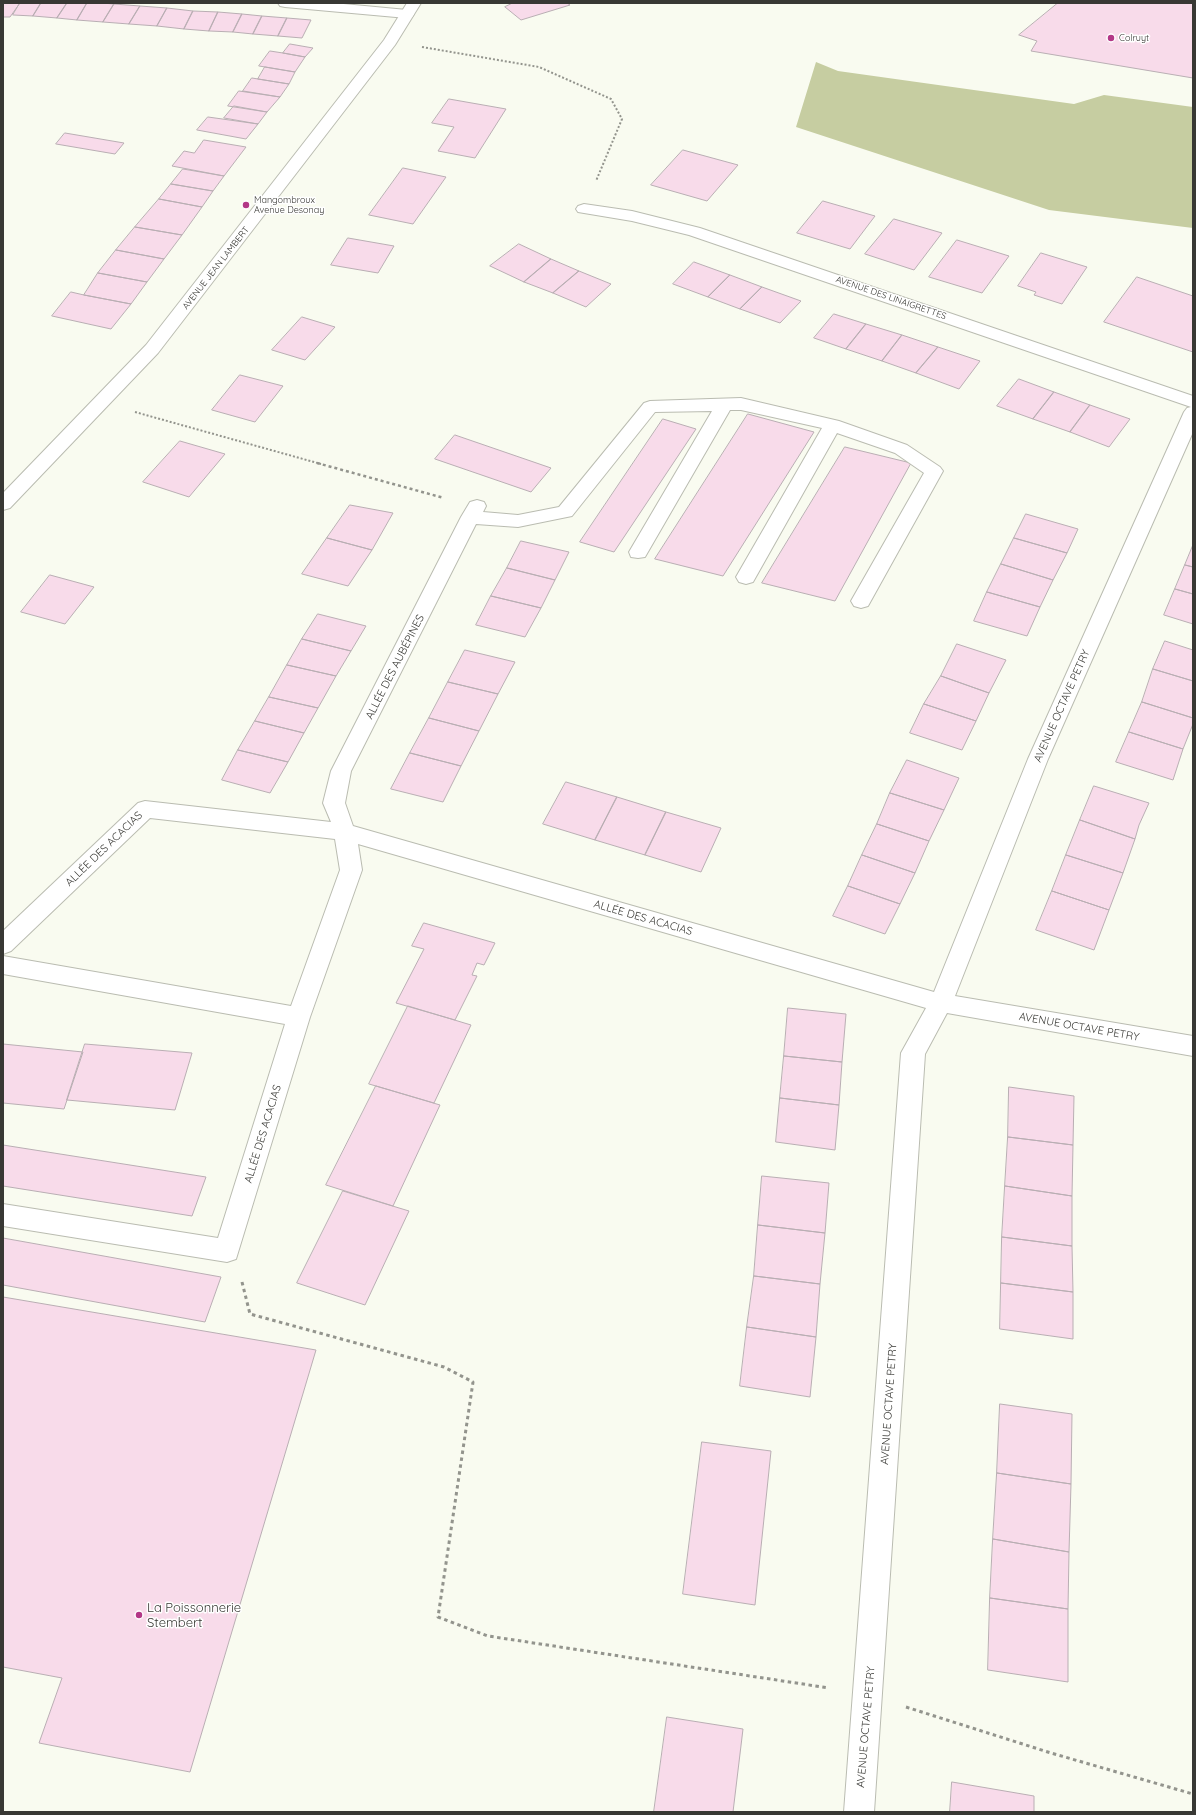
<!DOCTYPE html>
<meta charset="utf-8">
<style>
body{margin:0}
#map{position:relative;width:1196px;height:1815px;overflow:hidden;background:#f9fbf0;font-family:Quicksand,sans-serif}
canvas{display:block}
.frame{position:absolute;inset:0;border:4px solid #383834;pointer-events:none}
</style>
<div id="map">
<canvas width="1196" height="1815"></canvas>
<div class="frame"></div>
</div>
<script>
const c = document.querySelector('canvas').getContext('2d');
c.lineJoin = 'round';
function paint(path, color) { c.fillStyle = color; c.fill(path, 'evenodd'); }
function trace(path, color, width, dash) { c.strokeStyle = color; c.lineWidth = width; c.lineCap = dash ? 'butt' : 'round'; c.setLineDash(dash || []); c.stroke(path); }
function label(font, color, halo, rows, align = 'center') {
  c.font = font + ' Quicksand,sans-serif'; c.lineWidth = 3; c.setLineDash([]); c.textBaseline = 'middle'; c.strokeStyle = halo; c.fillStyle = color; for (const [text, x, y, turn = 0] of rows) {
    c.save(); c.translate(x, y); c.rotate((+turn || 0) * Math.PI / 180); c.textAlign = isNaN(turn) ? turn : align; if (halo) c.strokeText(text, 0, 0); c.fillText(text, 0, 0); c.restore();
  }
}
const green = new Path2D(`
 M816,62L838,71L1074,104L1104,95L1193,107V228L1049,210L796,127Z`);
const building = new Path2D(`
 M3,3H20L10,17H3Z
 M20,3H41L33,16L13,15Z
 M41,3H67L57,18L33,16Z
 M67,3H87L77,20L57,18Z
 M87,3H102L114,4L103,22L77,20Z
 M513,3H567L570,5L521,20L505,7Z
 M1058,3H1193V78L1031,51L1037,41L1019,35Z
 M114,4L140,6L129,24L103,22Z
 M140,6L167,8L157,26L129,24Z
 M167,8L193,11L184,29L157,26Z
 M193,11L218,12L209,31L184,29Z
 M218,12L242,14L233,32L209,31Z
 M242,14L262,16L253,34L233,32Z
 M262,16L287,18L278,36L253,34Z
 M287,18L311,20L302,38L278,36Z
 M290,44L313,48L305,57L283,53Z
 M270,51L283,53L305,57L295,72L259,66Z
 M265,67L295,72L289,84L258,79Z
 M252,78L258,79L289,84L280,97L243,91Z
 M239,91L280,97L267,112L228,106Z
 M449,99L506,109L475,158L438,151L454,127L432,123Z
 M234,106L267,112L258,124L224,118Z
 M208,117L258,124L246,139L197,130Z
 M65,133L124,143L115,154L56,144Z
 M204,140L246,147L224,176L172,166L184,151L194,153Z
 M683,150L738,165L707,201L651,185Z
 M403,168L446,177L413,224L369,215Z
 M183,169L224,176L213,191L171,184Z
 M171,184L213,191L202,207L159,199Z
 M159,199L202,207L182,235L135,227Z
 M823,201L875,216L850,249L797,233Z
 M894,219L942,233L914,270L865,254Z
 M135,227L182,235L164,259L116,250Z
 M348,238L394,246L378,273L331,265Z
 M957,240L1009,256L982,293L929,277Z
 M519,244L551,259L524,282L490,266Z
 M116,250L164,259L147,282L98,273Z
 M1041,253L1087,267L1062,304L1034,295L1036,292L1018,286Z
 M551,259L579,271L553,293L524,282Z
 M694,262L730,275L708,297L673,284Z
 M579,271L611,284L586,307L553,293Z
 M98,273L147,282L131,304L84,295Z
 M730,275L762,287L740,309L708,297Z
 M1137,277L1193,296V352L1104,322Z
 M762,287L801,301L780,323L740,309Z
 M71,292L84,295L131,304L111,329L52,316Z
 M834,314L866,324L846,349L814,338Z
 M302,317L335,327L305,360L272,350Z
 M866,324L902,335L882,361L846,349Z
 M902,335L938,347L916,373L882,361Z
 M938,347L980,361L959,389L916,373Z
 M240,375L283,386L255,422L212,410Z
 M1019,379L1054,392L1033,419L997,406Z
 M1054,392L1090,405L1070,432L1033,419Z
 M1090,405L1130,419L1109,447L1070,432Z
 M748,414L814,432L723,576L655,559Z
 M663,419L696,429L614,552L580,542Z
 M455,435L551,468L531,492L435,459Z
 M180,441L225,454L189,497L143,482Z
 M845,447L911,463L835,601L762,583Z
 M350,505L393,513L372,550L327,538Z
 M1026,514L1078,529L1067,553L1014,538Z
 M327,538L372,550L348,586L302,574Z
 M1014,538L1067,553L1053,580L1001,564Z
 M521,541L569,552L555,580L507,568Z
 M1193,545V567L1185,565Z
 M1001,564L1053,580L1040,607L987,592Z
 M1185,565L1193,567V594L1175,589Z
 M507,568L555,580L541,608L491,596Z
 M50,575L94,587L65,624L21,612Z
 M1175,589L1193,594V624L1164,615Z
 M987,592L1040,607L1027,636L974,621Z
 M491,596L541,608L525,637L476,625Z
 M318,614L366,626L351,651L302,639Z
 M302,639L351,651L336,676L287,665Z
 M1165,641L1193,650V681L1153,669Z
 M957,644L1006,660L989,693L941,676Z
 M465,650L515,662L498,694L448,682Z
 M287,665L336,676L318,708L269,697Z
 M1153,669L1193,681V718L1142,702Z
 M941,676L989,693L976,721L924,704Z
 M448,682L498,694L479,731L429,718Z
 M269,697L318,708L304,733L255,721Z
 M1142,702L1193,718V724L1183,749L1129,732Z
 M924,704L976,721L962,750L910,733Z
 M429,718L479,731L461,766L410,753Z
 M255,721L304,733L288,762L238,750Z
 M1129,732L1183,749L1173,780L1116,762Z
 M238,750L288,762L270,793L222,780Z
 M410,753L461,766L443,802L391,789Z
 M907,760L959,778L944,810L890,793Z
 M566,782L617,797L595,840L543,824Z
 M1094,786L1149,803L1139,825L1135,839L1080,820Z
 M890,793L944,810L929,841L877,824Z
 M617,797L666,812L645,855L595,840Z
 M666,812L721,828L701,872L645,855Z
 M1080,820L1135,839L1123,873L1066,855Z
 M877,824L929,841L915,873L862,855Z
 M862,855L915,873L900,904L848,886Z
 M1066,855L1123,873L1109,910L1052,891Z
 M848,886L900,904L885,934L833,916Z
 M1052,891L1109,910L1094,950L1036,930Z
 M424,923L495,943L484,965L477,963L472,975L477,976L455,1020L396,1003L424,949L412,946Z
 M408,1006L471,1025L434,1103L369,1084Z
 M788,1008L846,1014L842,1062L784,1056Z
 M3,1044L83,1052L64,1109L3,1103Z
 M85,1044L192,1053L175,1110L67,1100Z
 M784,1056L842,1062L839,1105L780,1098Z
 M376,1086L440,1105L393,1206L326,1185Z
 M1009,1087L1074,1096L1073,1145L1008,1137Z
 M780,1098L839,1105L835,1150L776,1142Z
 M1008,1137L1073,1145L1072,1196L1005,1186Z
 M3,1145L206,1177L192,1216L3,1186Z
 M762,1176L829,1183L825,1233L758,1225Z
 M1005,1186L1072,1196V1246L1002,1237Z
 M343,1191L409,1211L365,1305L297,1283Z
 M758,1225L825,1233L820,1284L754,1276Z
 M1002,1237L1072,1246L1073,1292L1001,1283Z
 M3,1238L221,1277L205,1322L3,1285Z
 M754,1276L820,1284L816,1337L747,1327Z
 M1001,1283L1073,1292V1339L1000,1329Z
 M3,1297L316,1350L190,1772L39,1743L62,1678L3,1667Z
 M747,1327L816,1337L810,1397L740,1386Z
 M1000,1404L1072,1414L1071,1484L997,1473Z
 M702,1442L771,1451L755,1605L683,1594Z
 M997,1473L1071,1484L1069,1552L993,1539Z
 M993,1539L1069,1552L1068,1609L990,1598Z
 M990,1598L1068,1609V1682L988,1670Z
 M667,1717L743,1729L733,1812H654Z
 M952,1782L1034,1796V1812H950Z`);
const pathFar2 = new Path2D(`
 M422,47L539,67L611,99L622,119L596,181
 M135,412L321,464`);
const pathFar1 = new Path2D(`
 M317,463L444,498`);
const path = new Path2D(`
 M242,1282L250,1314L444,1367L473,1382L438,1617L488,1636L829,1688
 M906,1707L1051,1753L1193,1794`);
const minor = new Path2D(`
 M278,3H333L407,10L412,11L414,14L412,17L407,18L285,7L280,6Z
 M584,204L632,211L700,228L1193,396V432L1048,759L955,996L1193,1036V1056L947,1013L925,1054L874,1812H844L901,1053L926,1008L358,844L362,870L310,1017L236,1259L227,1262L3,1226V1204L218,1238L285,1024L3,974V956L291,1006L340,870L335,839L150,818L11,951L3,954V931L138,803L145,801L331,822L323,803L331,771L461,517L470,502L477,500L484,502L486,506L483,512L518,515L559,507L644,403L650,401L741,398L839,421L907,445L940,467L943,471L868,606L861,608L854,606L851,601L924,473L895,453L837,433L753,582L746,584L739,582L736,577L822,428L741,410H730L645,557L638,558L631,557L629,552L712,411L655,412L572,516L518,527L476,524L351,771L345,803L353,826L934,992L1028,759L1184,412L1187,408L1191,407L689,235L632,221L578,212L576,209L578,206Z`);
const major = new Path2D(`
 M407,3H421L395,45L158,353L10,508L3,510V493L146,345L384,40Z`);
const markers = [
 [1111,38,4,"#b33787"],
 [246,205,4,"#b33787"],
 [139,1615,4,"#b33787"]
];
const farPoinames = [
 ["Colruyt",1119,38],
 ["Mangombroux",254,200],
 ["Avenue Desonay",254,210]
];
const farStreetnames = [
 ["AVENUE JEAN LAMBERT",216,268,-52],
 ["AVENUE DES LINAIGRETTES",891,298,19]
];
const streetNames = [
 ["ALLÉE DES AUBÉPINES",395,667,-63],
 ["AVENUE OCTAVE PETRY",1062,706,-66],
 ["ALLÉE DES ACACIAS",104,849,-44],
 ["ALLÉE DES ACACIAS",643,918,16],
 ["AVENUE OCTAVE PETRY",1079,1027,10],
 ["ALLÉE DES ACACIAS",263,1134,-73],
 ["AVENUE OCTAVE PETRY",889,1404,-86],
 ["AVENUE OCTAVE PETRY",866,1727,-85]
];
const nearPoinames = [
 ["La Poissonnerie",147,1608],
 ["Stembert",147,1623]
];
paint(green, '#c6cda1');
paint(building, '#f8dbea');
trace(building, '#b9aeb3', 1);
trace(minor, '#babcb1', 2);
trace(major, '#babcb1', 2);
trace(pathFar2, '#93948d', 2, [2, 2]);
trace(pathFar1, '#93948d', 2.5, [3, 3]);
trace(path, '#93948d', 3, [3.5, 3.5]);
paint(minor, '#fff');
paint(major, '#fff');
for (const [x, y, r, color] of markers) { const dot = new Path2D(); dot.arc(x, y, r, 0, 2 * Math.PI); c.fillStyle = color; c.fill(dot); trace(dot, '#fff', 1.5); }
label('9px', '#383834', '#fff', farPoinames, 'left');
label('9px', '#383834', '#fff', farStreetnames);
label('11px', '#383834', '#fff', streetNames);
label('13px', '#383834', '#fff', nearPoinames, 'left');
</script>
